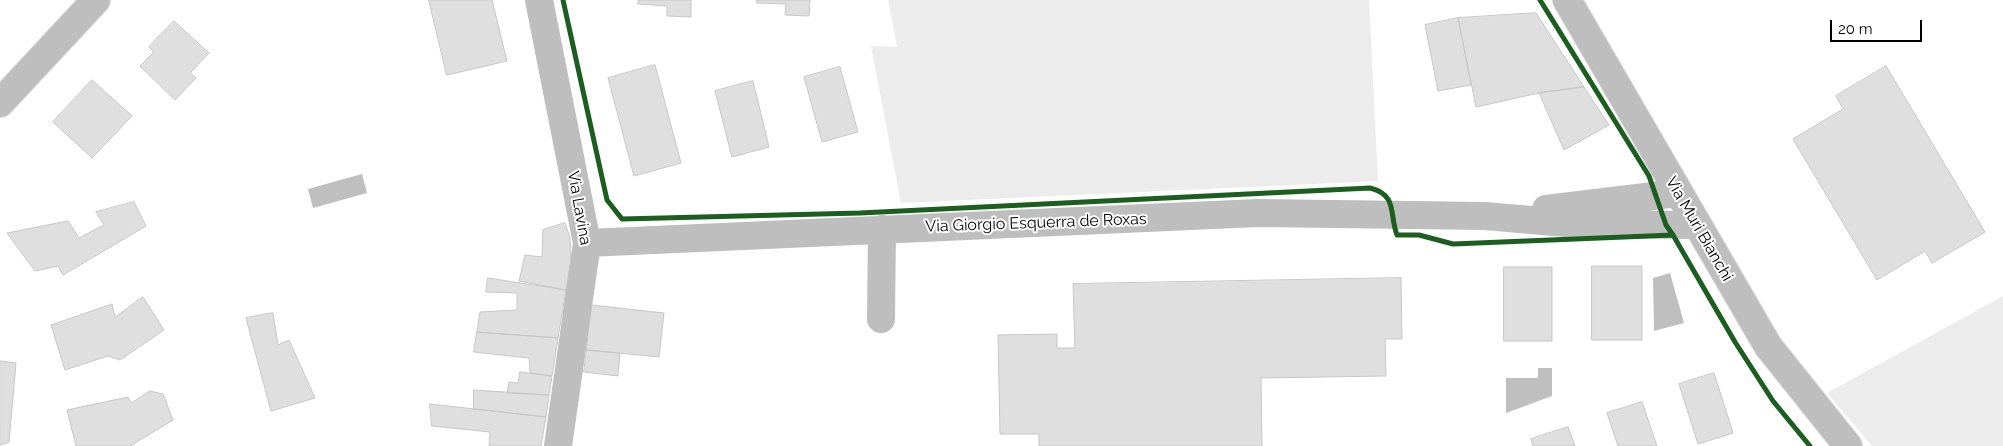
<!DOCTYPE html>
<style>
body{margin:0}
#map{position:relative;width:2003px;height:446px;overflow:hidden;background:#fff;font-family:Raleway,sans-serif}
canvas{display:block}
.scale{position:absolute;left:1830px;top:20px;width:92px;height:22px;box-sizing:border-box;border:2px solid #000;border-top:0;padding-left:6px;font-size:15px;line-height:18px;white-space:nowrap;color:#000;-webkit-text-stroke:4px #fff;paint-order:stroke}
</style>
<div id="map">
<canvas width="2003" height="446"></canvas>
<div class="scale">20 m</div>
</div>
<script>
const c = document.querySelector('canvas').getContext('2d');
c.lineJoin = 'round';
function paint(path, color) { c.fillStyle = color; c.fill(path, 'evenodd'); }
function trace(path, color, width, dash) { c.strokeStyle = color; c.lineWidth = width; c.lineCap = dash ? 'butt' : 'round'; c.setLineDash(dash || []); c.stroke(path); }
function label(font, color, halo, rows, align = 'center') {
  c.font = font + ' Raleway,sans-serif'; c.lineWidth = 4; c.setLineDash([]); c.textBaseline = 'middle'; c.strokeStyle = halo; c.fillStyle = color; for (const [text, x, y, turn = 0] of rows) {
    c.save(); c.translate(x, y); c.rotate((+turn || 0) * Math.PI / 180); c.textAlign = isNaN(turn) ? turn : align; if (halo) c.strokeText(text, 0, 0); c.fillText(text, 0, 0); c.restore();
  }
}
const green = new Path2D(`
 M888,0H1369L1378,181L901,203L871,46L897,47Z
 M2003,296V446H1872L1827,393Z`);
const water = new Path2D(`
 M362,174L367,193L313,208L308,189Z
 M1670,273L1684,323L1654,331L1653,278Z
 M1538,368H1552V396L1506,413V378H1538Z`);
const building = new Path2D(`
 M429,0H492L507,61L447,75Z
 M639,0H691V17L667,16V6L638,4Z
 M757,0H810L809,16L785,15L786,4L757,3Z
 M1536,13L1584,87L1539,93L1476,107L1458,18Z
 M1458,18L1471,85L1438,91L1425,25Z
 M174,21L209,53L190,73L196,78L175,100L140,66L154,52L149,47Z
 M655,65L681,163L634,176L608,78Z
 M1886,66L1985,232L1932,263L1925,251L1877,280L1793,139L1843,109L1836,96Z
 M840,67L858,132L822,142L804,77Z
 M92,80L132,116L92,158L53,122Z
 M753,81L769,147L732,157L715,91Z
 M1584,87L1609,125L1564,150L1539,93Z
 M134,202L146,226L63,275L58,266L35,271L7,233L68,221L79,238L104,225L96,212Z
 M565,223L570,238L571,260L566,290L519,281L525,255L542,257L543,230Z
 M1592,266H1642V340H1592Z
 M1504,267H1552V341H1504Z
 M488,278L566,290L558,338L477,332L480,312L517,310V293L486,292Z
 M1401,278L1402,339H1385L1386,376L1261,378L1262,446H1039V434H1000L998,335L1057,334V348H1075L1073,284Z
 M143,297L164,330L120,360L108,356L65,370L51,325L112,304L115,317Z
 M591,305L664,313L659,357L587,350Z
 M273,313L278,345L289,340L315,398L271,411L246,318Z
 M477,332L558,338L552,376L530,373L529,358L474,352Z
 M587,350L620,353L618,376L584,372Z
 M0,361L16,363L9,442L0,445Z
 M520,372L552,376L549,395L507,393L509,382L518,383Z
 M1714,373L1733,433L1698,444L1679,384Z
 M474,390L549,395L546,417L474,409Z
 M150,391L163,394L173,420L130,446H76L67,410L128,397L131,403Z
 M1642,402L1657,446H1618L1607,413Z
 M430,404L546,417L541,446H489L490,432L432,426Z
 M1568,427L1575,446H1533L1531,439Z`);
const minor = new Path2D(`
 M539,0L587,243L558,446
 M1546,209L1678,193
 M587,243L1258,213L1485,216L1577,224L1697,225
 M881,319L882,229`);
const major = new Path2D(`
 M1567,0L1768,346L1848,446
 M0,103L96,0`);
const cycleway = new Path2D(`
 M563,0L607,200L622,219L860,213L1370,188C1398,195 1389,214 1397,235H1419L1453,244L1673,235L1666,225L1649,176L1540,0
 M1673,235L1735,342L1773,401L1810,446`);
const streetNames = [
 ["Via Lavina",579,208,80],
 ["Via Giorgio Esquerra de Roxas",1036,223,-2],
 ["Via Muri Bianchi",1699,229,60]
];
paint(green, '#ececec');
paint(water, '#bfbfbf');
paint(building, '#dfdfdf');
trace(building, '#c7c7c7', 1);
trace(major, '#dbdbdb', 30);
trace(minor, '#bebebe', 28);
trace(major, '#bebebe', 28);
trace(cycleway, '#1b5e20', 5);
label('16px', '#000', '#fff', streetNames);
</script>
